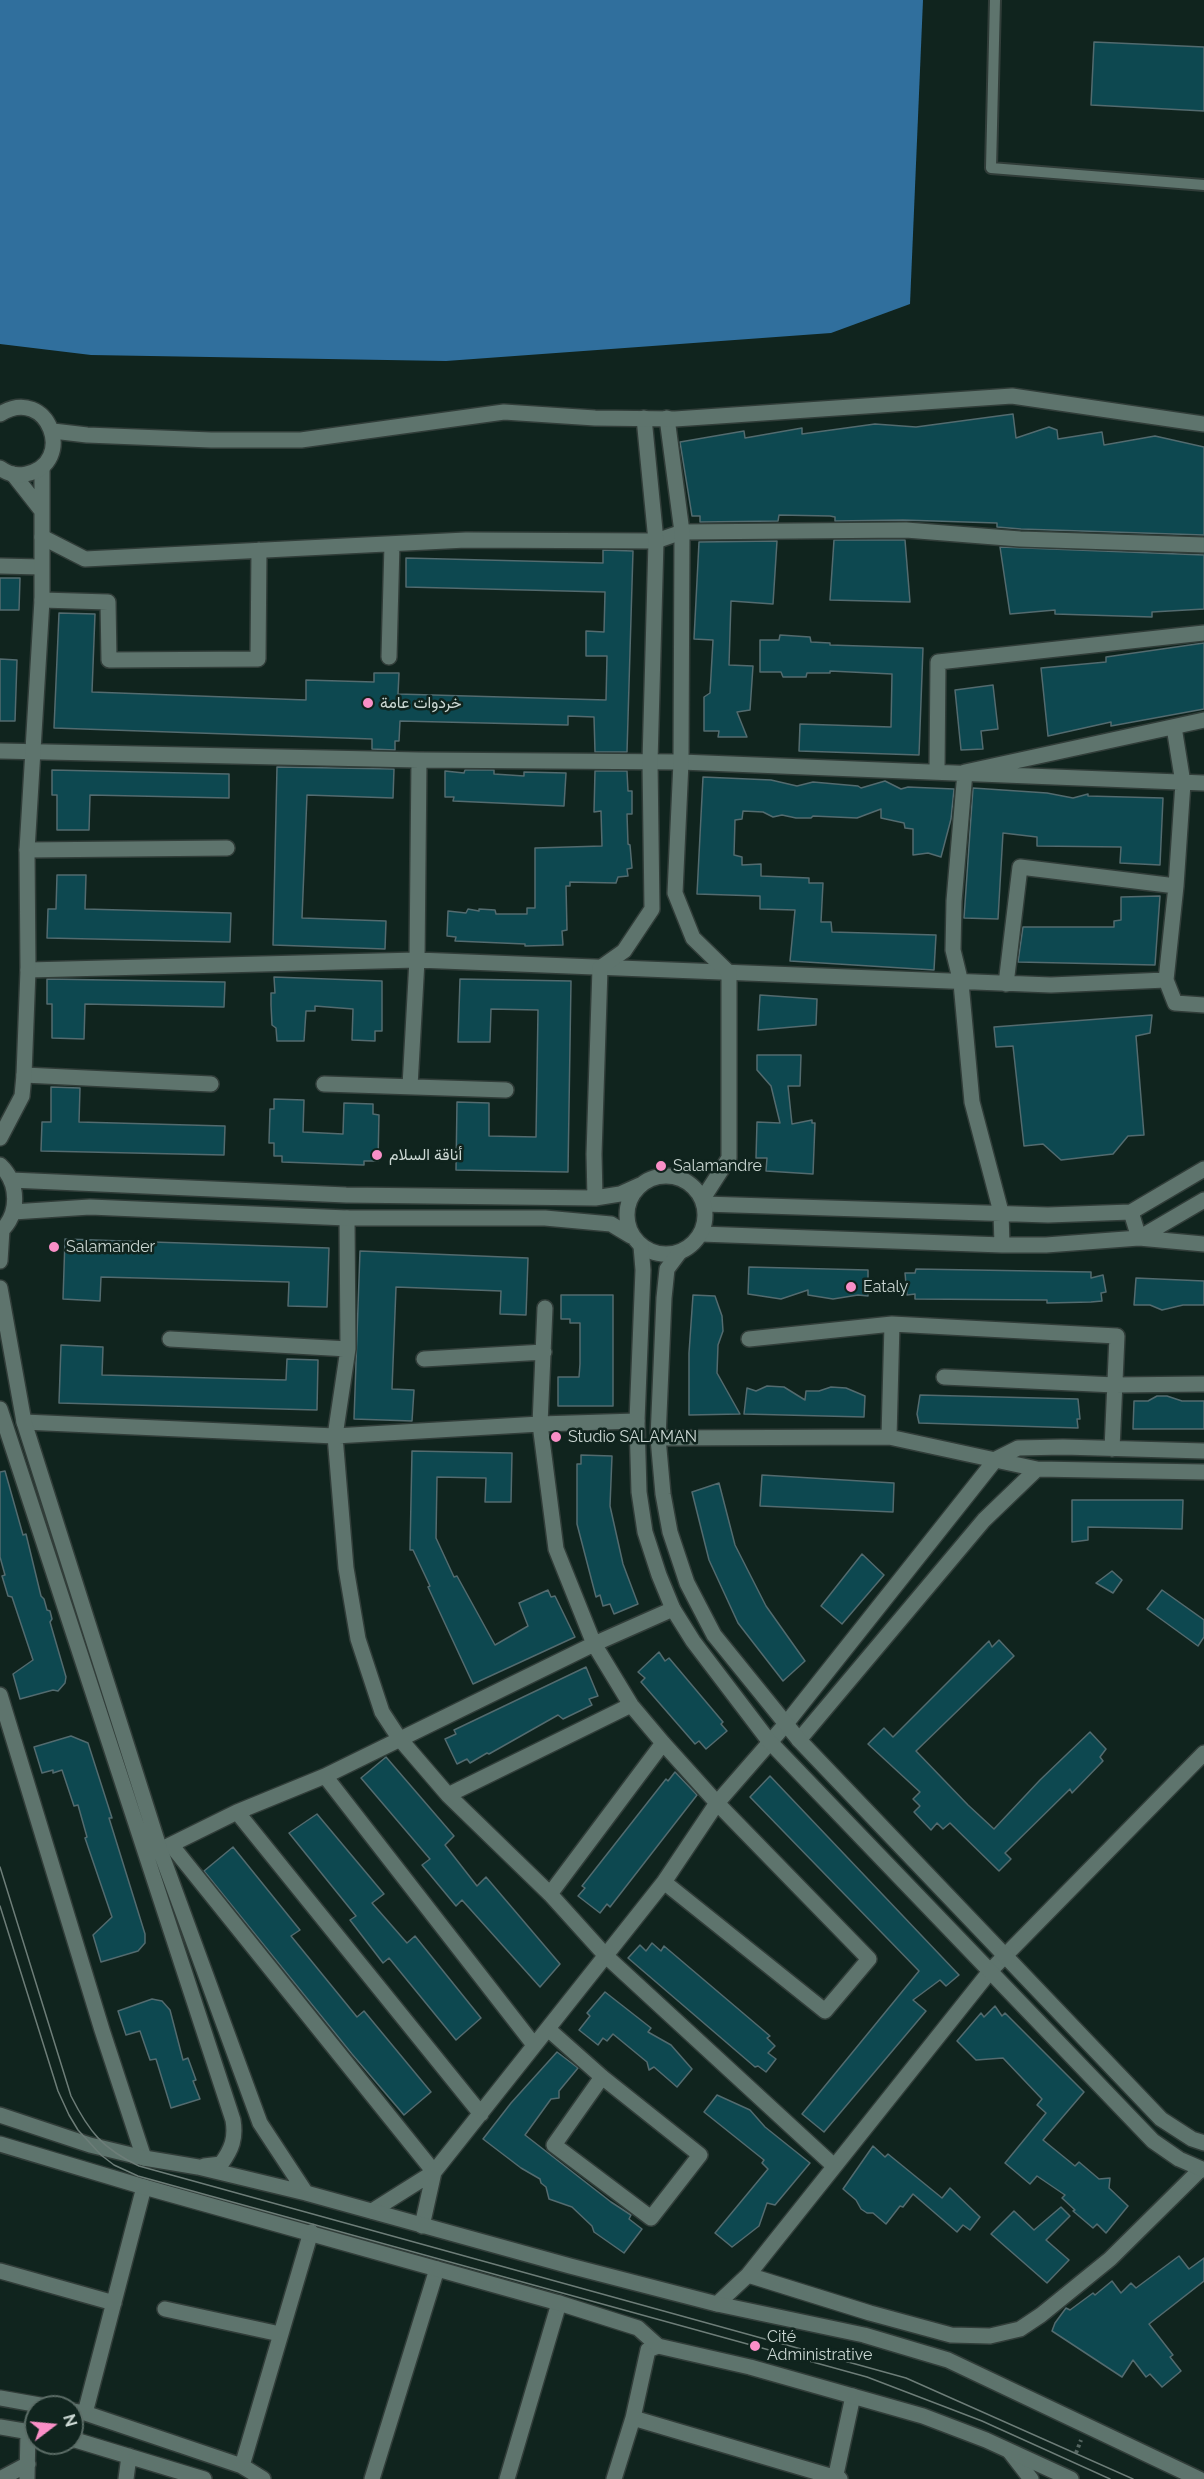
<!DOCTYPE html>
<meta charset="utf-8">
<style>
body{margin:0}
#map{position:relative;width:1204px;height:2479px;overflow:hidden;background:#10241e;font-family:Raleway,sans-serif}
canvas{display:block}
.north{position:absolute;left:24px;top:2395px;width:60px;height:60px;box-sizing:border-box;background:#10241e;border:2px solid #5b6c66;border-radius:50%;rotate:74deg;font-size:16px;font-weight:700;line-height:24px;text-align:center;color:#cbd7d3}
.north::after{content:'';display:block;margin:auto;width:21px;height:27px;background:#fa8fc7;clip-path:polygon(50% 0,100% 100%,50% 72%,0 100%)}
</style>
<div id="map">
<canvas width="1204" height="2479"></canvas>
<div class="north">N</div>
</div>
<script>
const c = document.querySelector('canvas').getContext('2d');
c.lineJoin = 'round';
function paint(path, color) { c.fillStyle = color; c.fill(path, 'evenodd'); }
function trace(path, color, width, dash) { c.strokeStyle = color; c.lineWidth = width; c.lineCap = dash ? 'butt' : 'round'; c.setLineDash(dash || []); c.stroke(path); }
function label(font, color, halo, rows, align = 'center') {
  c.font = font + ' Raleway,Vazirmatn,sans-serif'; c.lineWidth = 5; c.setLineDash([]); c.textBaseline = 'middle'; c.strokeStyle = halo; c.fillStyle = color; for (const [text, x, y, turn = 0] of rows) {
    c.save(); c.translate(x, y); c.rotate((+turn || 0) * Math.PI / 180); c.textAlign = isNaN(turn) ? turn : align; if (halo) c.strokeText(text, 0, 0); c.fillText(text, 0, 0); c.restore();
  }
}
const water = new Path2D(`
 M0,0H923L910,304L831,333L446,361L91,355L0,344Z`);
const building = new Path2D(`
 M1094,42L1204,47V111L1091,105Z
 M1013,414L1016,438L1049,427L1057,430L1058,439L1102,432L1104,445L1155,436L1204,447V535L1021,529L997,527V523L903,520L835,521V517L830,516L779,515L778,521L700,522V516H692L680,442L744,431L745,438L802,428V434L875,424L916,427Z
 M834,540H905L910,602L830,600Z
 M777,541L773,604L731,601L729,665L753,666L750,710L737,712L747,737H718L719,731H704V697L710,693L713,640L694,639L699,542Z
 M1000,547L1204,555V609L1152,612V617L1055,614V610L1010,614Z
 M603,550L633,551L627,752H595L594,717L568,716V725L400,721L399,741H395V750L372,749V739L54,728L59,613L95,614L92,692L306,700V680L374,682V673H399L398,694L606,700L607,656H586V631L604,632L605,592L406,587V558L603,563Z
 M0,578H20L19,610H0Z
 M780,635L810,637L811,642L830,643V645L923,648L919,755L799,751L800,724L891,727L892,674L830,671V673H807L806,677H783L781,672H760V640H779Z
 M1204,643V709L1111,726V722L1048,736L1041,668L1106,662V657Z
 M0,659L17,660L15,721H0Z
 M993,685L998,729L981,731L983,749L961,750L955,690Z
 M277,767L394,769L393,798L307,795L302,918L386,921L385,949L273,945Z
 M52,770L229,774V798L90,795L89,830H57V795H52Z
 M465,770H494V774L524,776V772L566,773L564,806L453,801L454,797H445V771L464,773Z
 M595,771H627L628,791H632V814H627L628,844L630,845L632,868L627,869L628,876L618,877L616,883L570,882V886H566L567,930L562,931L563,945L525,946V944L455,941L456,937L447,936L448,911L466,913L468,909L479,911V909L495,910L496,914H527V908H535V848L602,846L601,811L594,812Z
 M703,777L771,780L797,786L813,782L858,786L861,788L885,781L901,789L908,787L954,789L951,819L941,857L928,853L913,855V829L905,828L904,823L881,818V809L857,818L813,816L811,818H796L782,815L773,817L763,812L743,811L742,819L735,820L734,855L742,857V865L761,864V876L809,878V883H823L821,922H831L832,932L936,935L934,970L790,961L795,910L760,909V896L697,894Z
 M973,788L1047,793L1073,798L1088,794V796L1163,798L1160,865L1120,863L1121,847L1037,846V837L1003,833L998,919L964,918Z
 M57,875H86L85,909L231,913L230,942L47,938L48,909H56Z
 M1160,896L1155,965L1018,962L1023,927H1114V921L1121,920V897Z
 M274,977L382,981V1031H375V1041L352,1040L353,1009L315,1006V1011H306L304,1041H277L276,1028L272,1025L271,1005V993H275Z
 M47,979L225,982L224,1007L85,1004L84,1039L52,1038V1004H47Z
 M460,979L571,981L568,1172L456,1170L457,1102L489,1103V1136L536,1137L538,1010L491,1009L490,1042H458Z
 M760,995L817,999L816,1025L758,1030Z
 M1152,1015L1150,1033L1136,1036L1144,1135L1128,1136L1113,1154L1061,1160L1043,1144L1024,1146L1013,1046L996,1047L994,1027Z
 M757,1055H801L800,1086H788L792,1124L812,1120V1123H815L813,1174L766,1171L767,1158H756L757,1122L780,1123L771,1086L757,1070Z
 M51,1087L80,1088L79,1122L225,1126L224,1155L41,1151L42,1122H51Z
 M274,1099L304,1100L303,1132L343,1134L344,1103L373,1104V1114L379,1115L378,1161H364V1165L282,1162V1156H274V1143H269L270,1109H274Z
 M65,1239L329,1248L327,1307L288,1306L289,1282L101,1277L100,1301L63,1299Z
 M360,1251L528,1258L526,1315L500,1314L501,1291L396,1287L392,1389L414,1390L412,1421L354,1419Z
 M749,1267L868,1270V1296L858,1295L833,1299L808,1295V1290L781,1299L748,1294Z
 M916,1269L1091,1272V1278L1103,1275L1106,1292L1101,1293L1102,1301L1091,1302L1047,1303V1300L915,1299V1294L907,1295L905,1273H915Z
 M1136,1278L1204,1281V1305H1183L1162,1310L1150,1305H1134Z
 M561,1295H613V1406H558V1377H579L580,1364V1323H570V1319H561Z
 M693,1295L715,1296L722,1316L723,1331L718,1345L717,1373L740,1414L689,1415V1353Z
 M61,1345L103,1347L102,1375L286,1380L287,1359L318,1360L317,1410L59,1403Z
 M767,1386L784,1387L805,1400L806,1391H819L831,1387L846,1388L865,1396L864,1417L744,1414L747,1388L756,1391Z
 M920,1395L1078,1399L1080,1419H1077L1078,1428L919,1423L917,1414Z
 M1157,1396H1167L1182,1401H1204V1429H1133L1134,1401H1148Z
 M412,1451L512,1453L511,1502H485L486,1478L437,1477L436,1538L454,1577L457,1576L495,1645L528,1626L519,1603L548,1590L551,1597L555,1596L575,1637L473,1684L428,1587L430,1586L413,1550H410Z
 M581,1455L612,1456L610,1506L623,1564L638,1604L614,1614L610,1604L603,1606L600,1595L596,1597L577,1524V1464H581Z
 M5,1471L23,1535L26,1534L41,1596L44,1599L47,1610L50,1611L52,1619L50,1622L66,1677L65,1683L58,1691L53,1690L20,1699L13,1674L33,1660L12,1597L8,1596L2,1576L5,1575L0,1557V1472Z
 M762,1475L894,1483L893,1512L760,1506Z
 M719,1483L735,1545L766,1606L805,1661L783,1681L738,1623L709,1560L692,1492Z
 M1072,1500H1183L1182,1529L1088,1527V1540L1072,1542Z
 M862,1554L884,1575L842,1624L821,1606Z
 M1112,1571L1122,1580L1113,1593L1096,1583Z
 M1162,1590L1204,1620V1637L1198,1646L1147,1609Z
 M999,1640L1014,1656L916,1751L968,1805L994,1829L1040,1780L1090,1732L1106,1749L1100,1757L1103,1761L1072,1793L1070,1789L1005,1853L1011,1859L999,1871L950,1823L943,1829L937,1823L931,1830L914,1812L920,1806L913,1799L920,1792L868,1744L884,1728L893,1737L989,1641L992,1647Z
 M659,1652L665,1661L669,1658L723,1722L721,1724L727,1731L706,1749L699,1741L695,1744L641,1682L645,1678L638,1672Z
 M586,1667L598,1696L589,1699L592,1705L563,1719L558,1715L489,1754L487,1753L470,1763L467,1759L457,1764L445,1739L456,1734L454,1730Z
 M71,1736L88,1743L112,1818H109L145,1934V1943L138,1951L101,1962L93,1935L112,1917L85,1838L87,1837L78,1805L74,1806L62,1770L53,1773V1770L42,1773L34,1747Z
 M386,1757L454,1836L445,1845L477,1886L486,1877L560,1964L540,1987L462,1900L456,1906L422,1865L430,1859L361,1778Z
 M675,1772L697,1795L610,1907L607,1904L600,1913L578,1896L585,1888L582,1886L666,1779L668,1781Z
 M770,1776L959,1975L946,1986L940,1980L913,2000L926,2011L824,2132L802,2114L919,1971L750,1797Z
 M317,1814L384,1894L372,1903L407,1943L415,1936L481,2018L456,2040L389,1958L383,1963L350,1920L356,1916L289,1833Z
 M233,1847L300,1930L291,1936L357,2017L364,2011L431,2092L404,2115L352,2054L204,1871Z
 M652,1943L661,1951L664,1946L770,2036L767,2038L775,2046L768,2053L776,2059L766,2072L758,2066L755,2067L628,1958L640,1945L646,1951Z
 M605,1992L651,2028L648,2032L671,2045L692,2069L677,2087L654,2067L649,2070L647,2062L613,2034L607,2041L603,2038L598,2045L579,2030L590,2016L587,2013Z
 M152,1999L162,2001L170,2010L183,2060L188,2058L196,2080L193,2081L200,2099L171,2108L156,2059L150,2060L140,2031L126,2035L118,2011Z
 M995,2006L1002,2016L1005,2013L1084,2092L1043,2140L1075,2166L1079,2162L1099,2179L1110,2178L1109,2188L1128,2206L1106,2233L1097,2224L1093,2228L1073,2211L1075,2210L1062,2198L1065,2195L1037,2176L1030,2184L1005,2163L1046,2113L1037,2105L1042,2099L1003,2058L976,2060L957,2041L981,2013L984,2017Z
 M557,2052L578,2068L559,2091V2098L551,2099L525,2135L611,2202L631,2215L629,2219L642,2229L624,2253L594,2232L592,2226L572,2207L549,2199L546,2187L541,2183L540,2179L521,2168L483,2139L511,2103Z
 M717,2095L750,2110L765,2127L810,2163L775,2205L767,2203L759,2226L732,2247L715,2233L768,2169L762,2163L764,2160L704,2112Z
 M873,2146L885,2157L888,2154L942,2198L950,2188L980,2217L970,2230L963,2225L957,2232L913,2194L903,2207L900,2206L886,2224L873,2213H867L861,2209L856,2200L843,2189Z
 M1061,2207L1070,2216L1046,2240L1069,2260L1047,2283L991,2234L1014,2211L1034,2230Z
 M1179,2256L1189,2269L1204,2258V2281L1149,2324L1173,2355L1170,2357L1181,2371L1162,2387L1150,2374L1146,2377L1133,2360L1122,2377L1052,2331L1055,2323L1066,2308L1070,2310L1093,2293L1095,2295L1112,2281L1121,2293L1131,2283L1136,2288Z`);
const path = new Path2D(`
 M1076,2453L1081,2440`);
const service = new Path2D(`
 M995,0L991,168L1204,185`);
const minor = new Path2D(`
 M42,537L85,559L466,540L656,541L682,532L906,530L1020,539L1204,545
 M0,566L41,567
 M42,600L108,602L109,660L258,659L259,550
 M389,657L392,544
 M0,751L419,760L681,762L1204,783
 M937,771L938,662L1204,633
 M27,850L227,848
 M28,970L417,960L1051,985L1166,980L1175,1003L1204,1005
 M1166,980L1176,886L1183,783L1174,727
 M1006,984L1020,867L1176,886
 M24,1075L211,1084
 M324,1084L506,1090
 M410,1086L417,960L419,760
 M704,1204L1048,1215L1131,1212L1204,1169
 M1131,1212L1139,1238L1204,1200
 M347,1218L348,1349L335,1436L346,1568L358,1639L382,1712L399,1738L448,1795L550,1894L606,1956L834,2166
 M701,1234L1002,1245H1046L1139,1238L1204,1244
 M1002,1245L1001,1212L972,1102L961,983L953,950L954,901L965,772L1204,720
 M545,1308L540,1424L556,1549L594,1644L631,1705L663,1743L717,1803L869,1959L825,2011L664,1882
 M170,1339L348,1349
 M749,1339L892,1324L1117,1336L1112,1449
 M424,1359L544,1352
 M944,1377L1115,1385L1204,1384
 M24,1422L335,1436L540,1424L637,1421
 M889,1437L892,1324
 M658,1438L889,1437L1037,1469L1204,1472
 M0,1695L102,2030L144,2158
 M799,1740L984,1520L1037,1469
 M325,1776L534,2045
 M448,1795L631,1705
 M237,1812L481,2114
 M172,1846L434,2172
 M160,1850L237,1812L325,1776L594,1644L673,1609
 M550,1894L663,1743
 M548,2029L602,2077L700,2155L651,2218L554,2145L602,2077
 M372,2211L434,2172L664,1882L717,1803L785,1725L996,1459L1018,1448L1063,1447L1204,1451
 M422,2226L434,2172
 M0,2271L114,2303
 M748,2275L870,2313L951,2335L990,2336L1020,2329L1041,2315L1110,2259L1201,2169
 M717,2304L748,2275L991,1970L1204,1753
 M165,2309L280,2334
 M0,2398L51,2407
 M72,2411L85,2413L242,2466L263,2479
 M85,2413L144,2187
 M633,2418L840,2479
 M0,2427L36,2433
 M72,2439L204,2479
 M1010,2452L1031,2479
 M242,2466L311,2232
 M0,2479L28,2464
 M27,2479L28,2432
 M126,2479L129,2456
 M372,2479L437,2269
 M507,2479L559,2303
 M614,2479L633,2418L648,2350L658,2346
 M835,2479L853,2396`);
const tertiary = new Path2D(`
 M667,418L682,532L681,762L675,893L693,938L729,973V1158L702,1200
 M13,474L42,511
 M0,1138L22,1096L24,1075L28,970L27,850L42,600V467
 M0,1165C19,1183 20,1214 0,1232
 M627 1215a39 39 0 1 1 78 0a39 39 0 1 1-78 0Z
 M11,1180L346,1195L595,1198L620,1194L640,1185
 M595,1198L594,1154L600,968L624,951L652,909L650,762L656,541L644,418
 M13,1212L90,1207L347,1218H545L611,1224L631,1236
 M0,1261L2,1230
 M0,1288L24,1422L160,1850L260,2123L306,2193
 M0,1409L233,2120C236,2138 232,2149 221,2164L204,2166
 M0,2115L90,2145L144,2158L198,2167L306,2193L570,2266L717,2304L864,2335L948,2360L1199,2479
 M0,2144L144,2187L559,2303L638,2328L658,2346L750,2367L923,2416L986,2440L1071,2479`);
const secondary = new Path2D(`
 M0,414C49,384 77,464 26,474C17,476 8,474 0,468
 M53,431L87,435L211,440H301L504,412L595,418L675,419L1012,396L1204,424
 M641,1246L643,1270L637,1421L639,1492L645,1532L659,1575L673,1609L693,1641L769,1741L1153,2141L1179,2159L1204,2170
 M679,1253L667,1269L664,1298L658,1438L663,1494L670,1532L687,1583L714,1635L799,1740L1161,2119L1192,2139L1204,2143`);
const tram = new Path2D(`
 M0,1867L71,2096C89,2132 103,2149 139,2166L906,2378L1133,2479
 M0,1906L58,2091L69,2115L78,2130L101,2155L114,2165L138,2176L867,2377L982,2421L1110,2479`);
const markers = [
 [368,703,6,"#fa8fc7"],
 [377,1155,6,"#fa8fc7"],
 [661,1166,6,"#fa8fc7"],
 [54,1247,6,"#fa8fc7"],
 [851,1287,6,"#fa8fc7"],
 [556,1437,6,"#fa8fc7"],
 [755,2346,6,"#fa8fc7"]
];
const poiNames = [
 ["خردوات عامة",380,703],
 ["أناقة السلام",389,1155],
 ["Salamandre",673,1166],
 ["Salamander",66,1247],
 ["Eataly",863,1287],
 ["Studio SALAMAN",568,1437],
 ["Cité",767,2337],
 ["Administrative",767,2355]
];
paint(water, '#306f9d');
paint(building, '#0d4850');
trace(building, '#536b6f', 1.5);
trace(service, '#313d39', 14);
trace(minor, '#313d39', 18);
trace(tertiary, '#313d39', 18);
trace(secondary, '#313d39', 18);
trace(path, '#556661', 4, [3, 3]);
trace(service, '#5e746d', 10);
trace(minor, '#5e746d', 15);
trace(tertiary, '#5e746d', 15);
trace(secondary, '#5e746d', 15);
trace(tram, '#6d7d78', 1.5);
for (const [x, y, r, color] of markers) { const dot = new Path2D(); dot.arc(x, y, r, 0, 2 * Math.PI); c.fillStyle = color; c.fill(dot); trace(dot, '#10241e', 2); }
label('16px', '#cbd7d3', '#10241e', poiNames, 'left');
</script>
